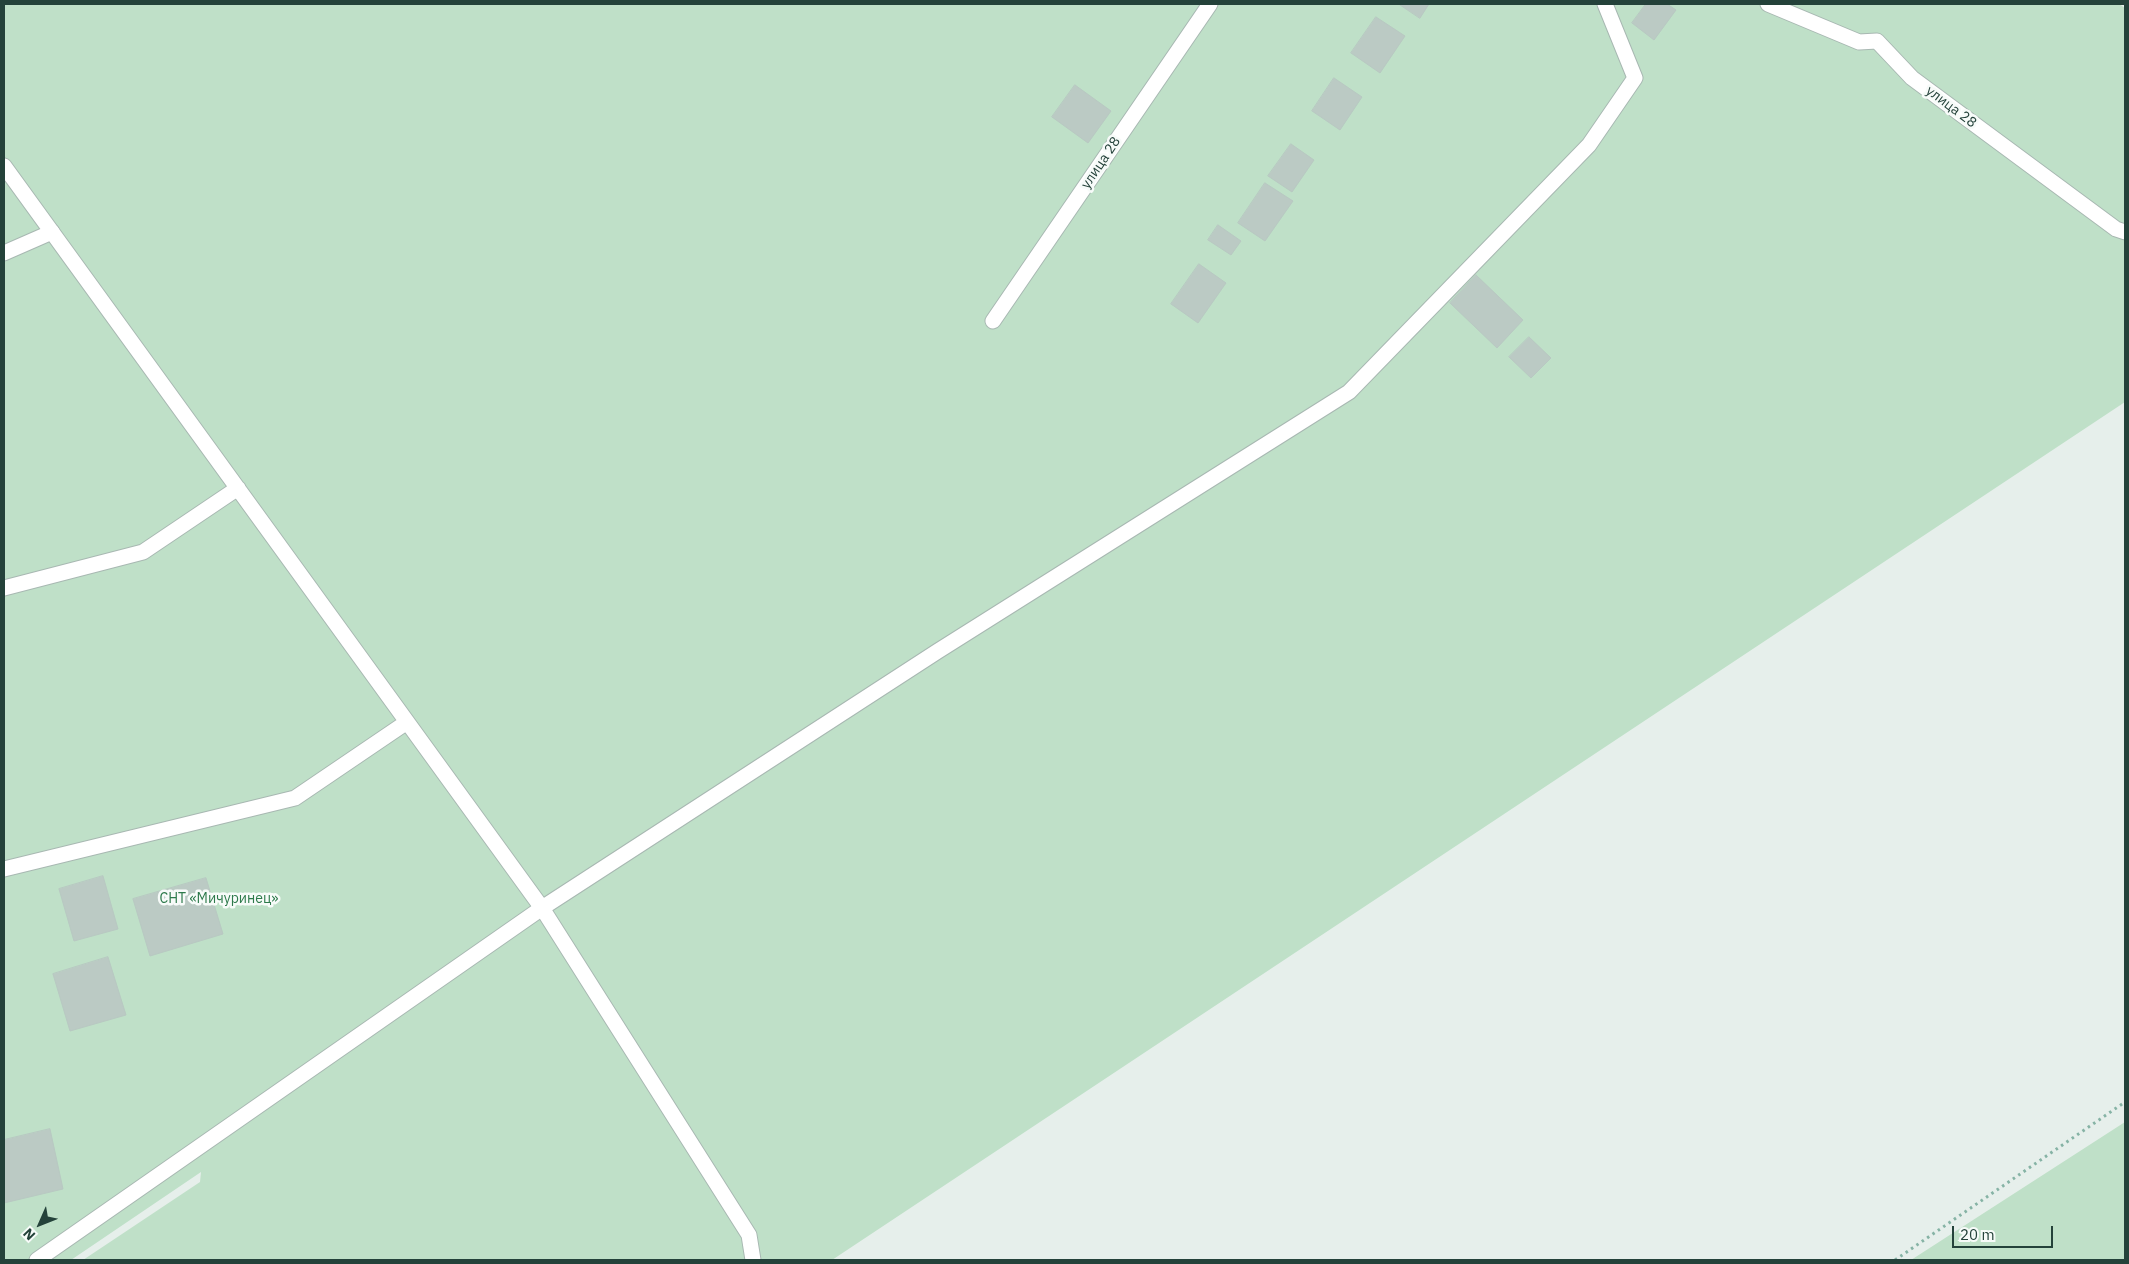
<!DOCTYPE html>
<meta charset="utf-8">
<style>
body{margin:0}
#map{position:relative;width:2129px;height:1264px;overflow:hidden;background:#e6efeb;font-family:"IBM Plex Sans",sans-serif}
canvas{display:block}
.frame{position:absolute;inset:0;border:5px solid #24423a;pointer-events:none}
.north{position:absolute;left:15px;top:1199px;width:50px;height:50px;-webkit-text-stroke:4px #f7fbf9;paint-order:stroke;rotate:226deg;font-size:14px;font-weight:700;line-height:20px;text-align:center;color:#24423a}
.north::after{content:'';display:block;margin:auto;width:18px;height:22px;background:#24423a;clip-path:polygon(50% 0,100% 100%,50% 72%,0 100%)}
.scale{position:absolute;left:1952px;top:1226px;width:101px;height:22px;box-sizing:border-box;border:2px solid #24423a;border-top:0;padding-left:6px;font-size:15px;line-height:18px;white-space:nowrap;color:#24423a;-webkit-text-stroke:4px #f7fbf9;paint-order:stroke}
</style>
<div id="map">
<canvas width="2129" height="1264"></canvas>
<div class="frame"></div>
<div class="north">N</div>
<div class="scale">20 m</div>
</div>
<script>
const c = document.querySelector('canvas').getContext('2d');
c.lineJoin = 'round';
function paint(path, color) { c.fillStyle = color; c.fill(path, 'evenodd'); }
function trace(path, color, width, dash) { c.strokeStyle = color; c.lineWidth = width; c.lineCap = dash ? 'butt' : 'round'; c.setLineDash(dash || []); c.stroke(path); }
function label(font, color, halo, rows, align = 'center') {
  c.font = font + ' "IBM Plex Sans",sans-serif'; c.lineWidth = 5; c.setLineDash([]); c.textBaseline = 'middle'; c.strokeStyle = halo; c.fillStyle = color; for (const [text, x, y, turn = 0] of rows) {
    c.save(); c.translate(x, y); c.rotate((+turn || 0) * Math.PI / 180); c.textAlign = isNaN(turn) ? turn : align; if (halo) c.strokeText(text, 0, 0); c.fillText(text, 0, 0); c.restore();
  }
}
const green = new Path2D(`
 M4,4H2119L2125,8V402L832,1260H83L200,1182L201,1172L71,1260H4Z
 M2125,1122V1260H1911Z`);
const building = new Path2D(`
 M1399,4H1429L1420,18Z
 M1646,4H1667L1676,10L1654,40L1632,23Z
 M1376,17L1405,36L1380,73L1351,53Z
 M1334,78L1362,97L1340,130L1312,111Z
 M1075,85L1111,111L1088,143L1052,117Z
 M1291,144L1314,160L1292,192L1268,176Z
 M1265,183L1293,201L1265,241L1238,223Z
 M1218,225L1241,241L1231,255L1208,240Z
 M1199,264L1226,283L1198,323L1171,304Z
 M1476,275L1523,320L1497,348L1450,303Z
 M1529,337L1551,358L1531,378L1509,357Z
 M103,876L118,929L74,941L59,889Z
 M206,878L223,934L150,956L133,899Z
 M108,957L126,1015L70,1031L53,974Z
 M50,1129L63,1189L4,1203V1140Z`);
const path = new Path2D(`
 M1895,1260L2125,1102`);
const service = new Path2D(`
 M4,253L52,232
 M993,321L1210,4
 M37,1260L542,908L938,651L1349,392L1589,145L1635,78L1605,4`);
const minor = new Path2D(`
 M1768,4L1859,42L1877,41L1912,78L2116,229L2125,232
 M4,166L542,908L749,1235L753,1260
 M4,588L143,552L238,488
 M4,869L295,798L407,722`);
const streetNames = [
 ["улица 28",1951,107,37],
 ["улица 28",1101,163,-56]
];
const parkNames = [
 ["СНТ «Мичуринец»",219,899]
];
paint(green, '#bfe0c8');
paint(building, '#bbcac4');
trace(building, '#b8c9c2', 1);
trace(service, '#a8b8b2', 17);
trace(minor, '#a8b8b2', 17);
trace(path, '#86b3a5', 3, [2.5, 4]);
trace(service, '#fff', 15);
trace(minor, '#fff', 15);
label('14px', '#24423a', '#f7fbf9', streetNames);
label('14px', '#2d7a4b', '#f7fbf9', parkNames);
</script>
